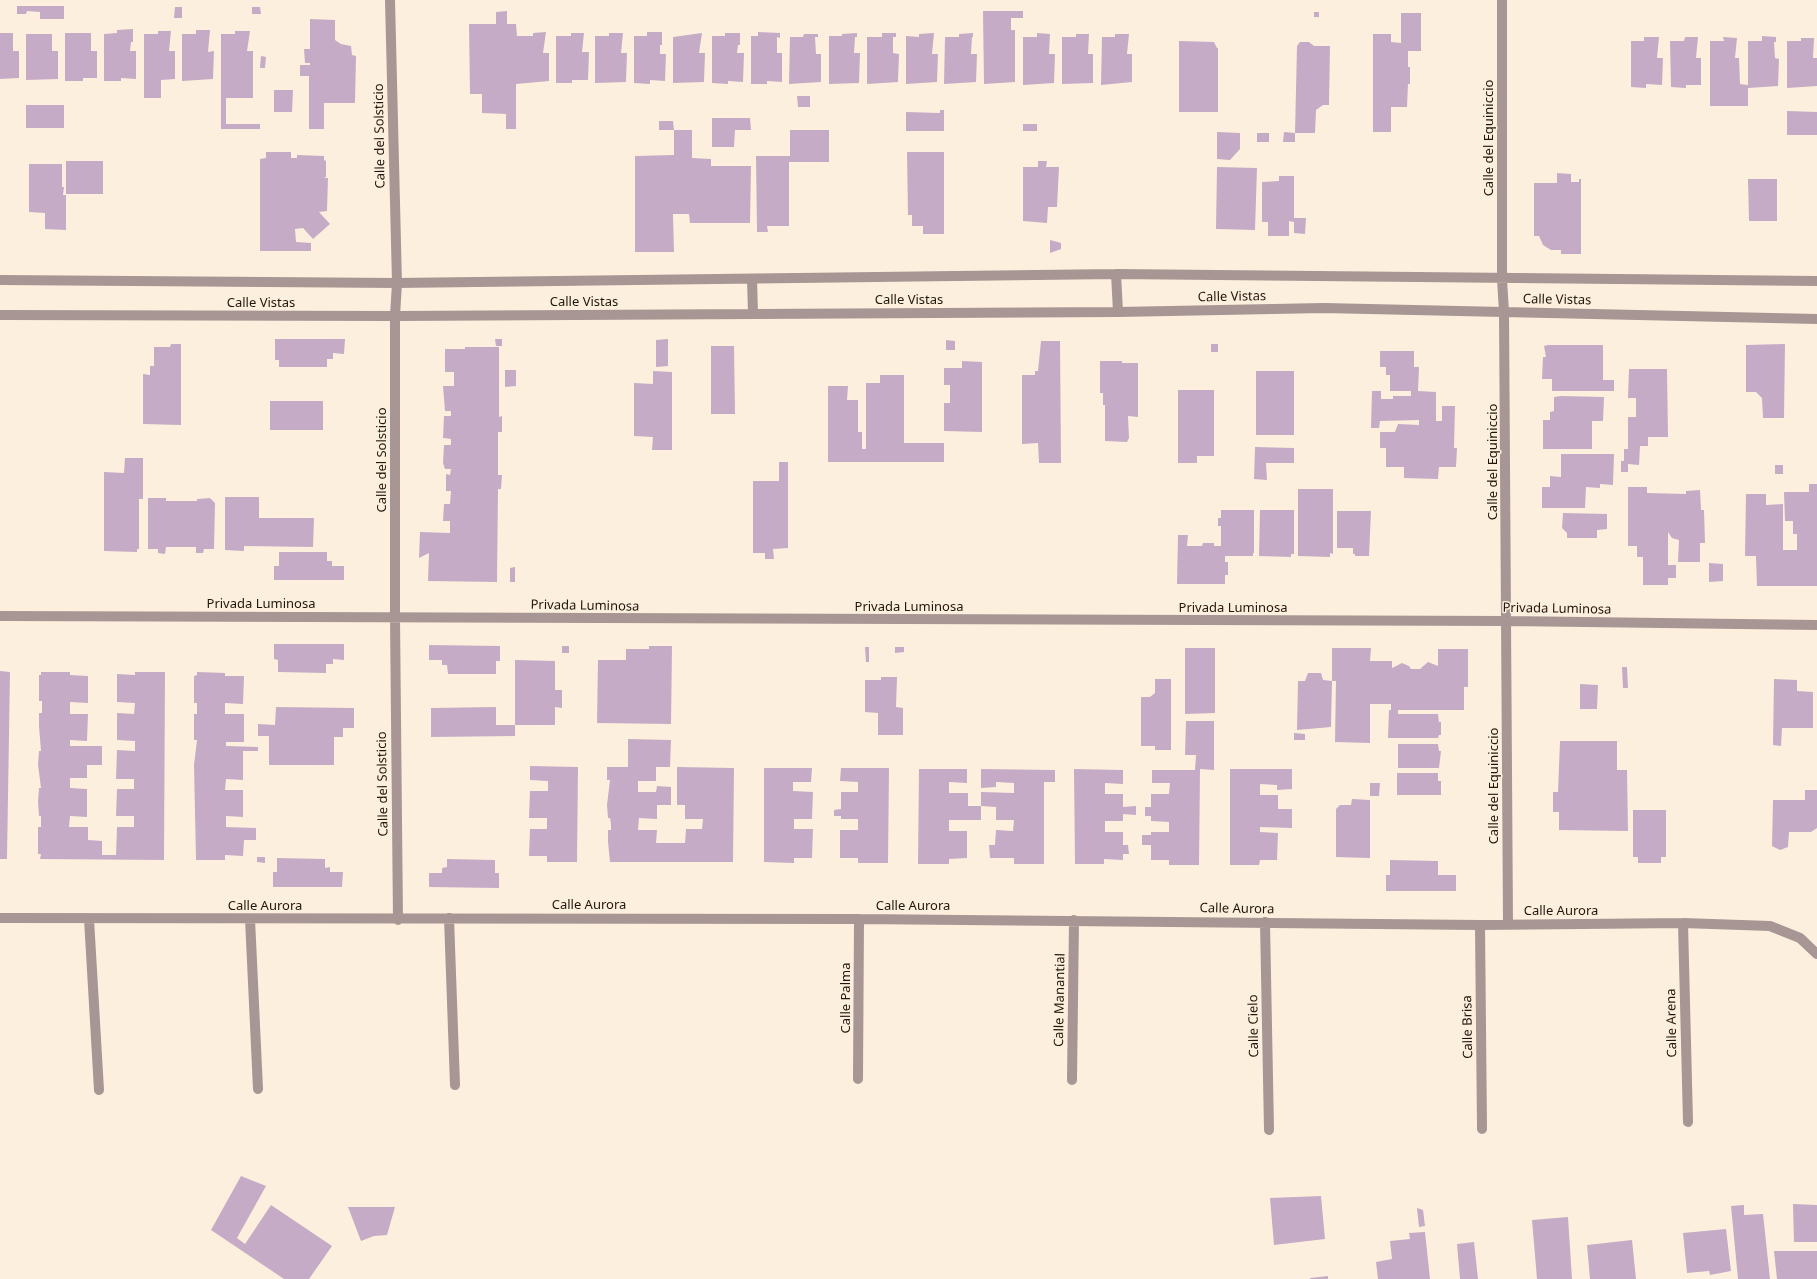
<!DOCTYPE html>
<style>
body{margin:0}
canvas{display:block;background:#fdefdd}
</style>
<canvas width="1817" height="1279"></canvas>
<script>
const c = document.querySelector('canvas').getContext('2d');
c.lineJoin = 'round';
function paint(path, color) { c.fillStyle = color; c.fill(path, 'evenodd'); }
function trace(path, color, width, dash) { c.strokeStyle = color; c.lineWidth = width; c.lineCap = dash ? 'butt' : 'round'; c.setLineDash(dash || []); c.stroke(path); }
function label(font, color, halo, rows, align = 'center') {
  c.font = font + ' "Noto Sans",sans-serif'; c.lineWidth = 3; c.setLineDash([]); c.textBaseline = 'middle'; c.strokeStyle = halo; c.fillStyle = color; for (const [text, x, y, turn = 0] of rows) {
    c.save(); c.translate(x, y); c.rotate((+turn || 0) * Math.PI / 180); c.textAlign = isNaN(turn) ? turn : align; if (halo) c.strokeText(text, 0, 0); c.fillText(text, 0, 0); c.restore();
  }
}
const building = new Path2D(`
 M17,6H64V19H40V12L27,11L26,14H17Z
 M175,7H182V18H174Z
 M252,7H260L261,14H252Z
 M507,11V24H516L517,36H533V33L546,32L543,53H549V81L516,84V129H506V114L482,113V94H470L469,24H496V12Z
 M983,11H1023V18H1011V30H1015V82L984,84Z
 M1314,12H1319V17H1314Z
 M1401,13H1421V51H1408V67H1410V84H1408L1407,107H1391V132H1373V34H1391V42L1401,43Z
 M310,19L335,20V40L341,44L351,46L352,55L356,56L355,103H324V129H309V76H300V65H310V63H305L304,49H310Z
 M133,29V42H131L130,51H136V79L121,78V81H104V34L117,33V30Z
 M196,30H210L208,52L214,51L213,79L182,81V34H196Z
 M158,31H171L169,51H175V79L161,80V98H144V34H158Z
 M235,31H250L247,51H253V98H226V124H260V129H221V34H235Z
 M647,32H662V45H660V54H666L665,81L650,80V84L634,83V36H647Z
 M758,32L780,33V38L777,37V53H782V82L767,81V84H751V36H758Z
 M0,33H13V51H19V78L0,79Z
 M65,33H91V51H97V78H83V81H65Z
 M571,33H584L582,52H589L588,80H572V83H556V36H571Z
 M609,33H623L621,53H627L626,82L595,83V36H609Z
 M702,33L699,53H705L704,82L673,83V37Z
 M725,33H740V45H738L737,53H744L743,82L728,81V84L712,83V36H725Z
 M857,33V37H855L854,53H860L859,83L829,84V36H842V34Z
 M882,33H896V37H893V53L899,54L898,82L867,84V37H882Z
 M934,33L932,54H938L937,82L906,84V36L919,37V34Z
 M973,33V37H972L971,54H977L976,82L944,84L945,37H959V34Z
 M1037,33L1050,34L1049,54H1055L1054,83L1023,85V37H1037Z
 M26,34H52V51H58V79L26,80Z
 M804,34H818V37H815L816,54H821V82L789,84L790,37H803Z
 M1076,34H1089L1088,54H1093V83L1062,84V37H1076Z
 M1115,34H1129L1127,54H1132V82L1101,85L1102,37H1115Z
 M1762,36L1776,37V42H1774L1775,58L1779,59L1778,86L1748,88V106H1710V41H1724L1723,37L1737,38L1735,58H1739L1740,84L1748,85V41H1762Z
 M1644,37H1659L1657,58H1663L1662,85L1646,84V88L1631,87V41H1644Z
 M1685,37H1698L1696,58H1701V85H1686V88L1671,87L1670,41H1684Z
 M1801,38H1814L1813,58H1817V86L1787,88V41H1801Z
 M1179,41L1214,42L1217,48H1218V112H1179Z
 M1300,42H1309L1314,46H1330L1329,105H1323L1316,110L1315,133H1295V142H1283L1284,132L1295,133L1297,46Z
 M261,56L266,57L265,68H260Z
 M274,90H293L292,112H274Z
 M797,96H810V107H798Z
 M26,105H64V128H26Z
 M940,110H944V131H906V112L940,113Z
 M1787,111L1817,112V135H1787Z
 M712,118H750L751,130H735L734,147H712Z
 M659,121H673L674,130H659Z
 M1023,124H1037V131H1023Z
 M674,130H692V158L711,159V166H751L750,223H690L689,214H673L674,252H635V156L674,155Z
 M790,130H829V162H789V226H767L768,232H757L756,156H790Z
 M1217,132L1240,133V149L1230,160L1217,159Z
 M1257,133H1269V142H1257Z
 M266,152H291V158H297V155L324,156V160L326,161V177L324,178H328L327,211L319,212L330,224L313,239L303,228L295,229L296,242L311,243V251H260V159L266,158Z
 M907,152H944V234H923V226H912V215H908Z
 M66,161H103V194H66Z
 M1038,161H1047L1046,167H1059L1057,207H1048L1047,223L1023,221V167H1038Z
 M29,164H62V187H64L63,195H66V230L45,229V213L29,212Z
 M1217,167L1257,168L1255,230L1216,229Z
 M1557,173L1571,174V182H1579V179H1581V254H1561V250H1551L1543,245L1539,236H1534V183H1557Z
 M1279,176H1294V218H1306L1305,234L1294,233V222L1289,221V236H1268V222H1262V182L1279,181Z
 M1748,179H1777V221H1749Z
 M1050,240L1061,243V249L1050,253Z
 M275,339H345L344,354L333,353V359H327V367H279V360H275Z
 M495,339H502V346H496Z
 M668,339V366L656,367V340Z
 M946,340L955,341V350H946Z
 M1041,341H1060L1061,463H1039L1038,443L1022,444V375H1035V371H1038Z
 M171,344H181V425L143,424V374L150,375V366H154V347H170Z
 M1211,344H1218V352H1211Z
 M1785,344L1784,418H1763L1762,398L1756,392H1746V345Z
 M1548,345H1603V380H1614V391H1552V379H1542L1543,357H1546L1544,346Z
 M711,346H734L735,414H711Z
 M465,347H499V417L502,416V432H498V475H502L501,489H498L497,582L428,581L429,553L419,558L420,532L450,533V521H443L444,504H450L451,491H446V474L450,475L451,469H445L443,463L444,445H451V439L443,438L444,416H451V411H445L443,386H454V372H445V349H465Z
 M1380,351H1414V367H1419L1418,391L1436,392V421H1442V406H1455L1454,448H1457L1456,467H1439L1438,479L1404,478V467H1386V448H1380V432H1395L1398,424L1419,425V420L1380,421L1379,428H1371L1372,391H1381V399H1393V396H1411V391H1390V375H1386V367H1380Z
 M962,361L982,362V432L944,431V403H950V385H944V368H962Z
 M1100,361H1122V363H1138V417L1128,416L1129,438L1127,442L1105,441V405H1103V393H1100Z
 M1629,369H1667L1668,437H1648V446H1640L1639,465L1628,464V472H1621V461H1624V449H1628V417H1636V398H1628Z
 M505,370H516V386L505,387Z
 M653,371L672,372V450H652L653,437L634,436V383L653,384Z
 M1256,371H1294V435H1256Z
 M880,375H904V443H944V462H828V386H848L847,400H858V432H862V449H866V383H880Z
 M1178,390H1214V456H1197V463H1178Z
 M1561,396L1604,397L1603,421H1592V449H1543V420H1550V412L1554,411V397Z
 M270,401H323V430H270Z
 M1255,447L1294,448V463H1266L1267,480L1254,479Z
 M1561,454H1614L1613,485L1600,484V488L1586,487L1585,508H1542V487H1550V476L1561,477Z
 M125,458H143V499H139V549H137V552L104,551V472L124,473Z
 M779,462H788V548L773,549L774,559H765V553H753V481H779Z
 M1775,465H1783V474H1775Z
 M1809,484H1817V586H1757L1756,556H1745L1746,494H1766V505L1783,504V550H1797V534H1793V521H1785L1784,492H1809Z
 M1628,487H1647V493L1686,494V491L1700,490L1701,510H1704L1705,543H1700V562H1678L1679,540L1672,538L1668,532V565H1676V578H1668V585H1643V557H1637V546H1628Z
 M1298,489H1333V554L1330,553V557L1298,556Z
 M225,497H259V518H314L313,547L244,546V551L225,550Z
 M148,498H166V501H197V499L210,498L215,503L214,549H204L203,553H196V547H166L165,554L158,553V549H148Z
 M1221,510H1254V553H1253V556H1225V562H1228V575H1225V584H1177L1178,535H1188L1187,546H1202L1203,543H1214V546H1221V526H1218V518H1221Z
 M1260,510H1294V554H1291V557L1259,556Z
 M1337,511H1371L1369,556H1355V554H1353V548H1337Z
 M1563,513L1607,514V529L1597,530V538H1567V533L1562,528Z
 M279,552H327V561H332V566H344V580H274V566H279Z
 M1709,563L1723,564V581L1709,582Z
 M515,567V582H510V568Z
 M274,644H344V660L333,659V664H326V673L278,672V660L274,659Z
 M429,645L500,646V661H496V674H448L447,665H442V660H429Z
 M562,646H569V653H562Z
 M649,646H672L671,724L597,723L598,660H626V649H649Z
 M865,647H869V662H866Z
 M895,647H904V652L895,653Z
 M1185,648H1215V713L1185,714Z
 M1332,648H1371L1370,661H1392V668L1402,663L1409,666L1411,669H1420L1428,662L1438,666V649H1468V687H1464V710H1398V714H1438L1439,722H1441V735H1439L1438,738H1388L1389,710H1391V704H1370V743L1335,742L1336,681H1332L1331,727L1297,730L1298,681H1305L1308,673H1321L1323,680L1332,681Z
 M515,660L555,661V690H562V708L555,707V725H515Z
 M1622,667H1627L1628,688H1623Z
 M0,671L10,672L7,859H0Z
 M41,672H70V675L88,676V703L70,702V714H88L87,741L70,740V746H102V765H87V778H70V788L87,789V817L70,816L69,827H88V840L102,841V855H116L117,827H134V816H116L117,789H134V779H116L117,750L135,751V741L117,740V713L134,714L135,703L117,702V674L135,675V672H165L164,860L40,859L41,854H38V827H41V816H39L38,802L39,788H41L38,765L39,751H41L39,726V713H42V701H39V675H41Z
 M197,672L225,673V676H244L243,704L225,703V714H244V742H226V746L258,747V751H243V780L226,779L225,790H243V817L226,816V827L256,828V840H244L243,856L225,855V860H196L194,765L197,740H194V714H197V703H194V676L197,675Z
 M881,677H897L896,707L903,708V735H878V713L865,712V680H881Z
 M1155,679H1171V750H1155V746H1141V697H1150L1155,693Z
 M1774,679L1797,680V691L1813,692V728H1782L1781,746L1773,745Z
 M1580,684L1598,685L1597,709H1580Z
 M276,707L354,708V728H343V737H334V765H269V736H258V724L275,725Z
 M496,707V725H515V736L431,737V708Z
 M1186,721H1214V770L1200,769L1199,865H1169V860H1151V845H1142V835H1151V832H1169V822L1151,821V816H1145V807H1151V794H1169L1170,783H1152V770H1195L1196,755H1185Z
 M1294,733L1305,734V740H1294Z
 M628,739L671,740L670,767H656V781H638V792H656L657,786L671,787V805H657V819L639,818L638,830H657L656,843H685L686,829H702L703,819H685V805H677V767L734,768L733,862H610L608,842V830H611V824L610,818H608L607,805L610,780H607V767H628Z
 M1560,741H1617V770H1627L1628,831L1559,830V812H1553V792H1558Z
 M1398,744H1438L1439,751H1441L1439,768H1398Z
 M530,766L578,767L577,862H547V856H529L530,829H547V818H529L530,791H548V781L530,780Z
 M764,768H812L811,782H793V791L813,792L812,819H794V829H813L812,858H794V863L764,862Z
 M841,768H889L888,863H858V858H840V830H858V819H841V816H834V810L841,809V792H858V782L840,781Z
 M919,769H967V783L949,782V793H968V806H981V820H949V831H967V858L949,859V864H918Z
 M981,769L1055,770V782H1044V864H1014V858H990L989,845H995L996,830L1013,831L1014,820H996V807L981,806V792L1014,793V783L996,782V787L981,788Z
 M1074,769L1123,770V784L1105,783V794H1123V807L1136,806V815L1123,814V821H1105V832H1123V845H1128L1129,854H1123V860L1104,859V864H1075Z
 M1230,769H1292V789L1277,790V785L1260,784V795H1278V809H1292V828L1260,827V832L1278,833L1277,860H1260L1259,865H1230Z
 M1397,773H1438V781H1441V795H1397Z
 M1370,783H1380L1379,796H1370Z
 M1805,790H1817V828L1811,832H1789L1788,847L1780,850L1772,846L1773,800H1805Z
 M1352,799L1370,800V858L1336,857V809L1340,805H1351Z
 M1633,810H1666V857H1661V863H1638V857H1633Z
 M257,857H265V863L257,862Z
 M277,858L325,859V868L330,867V872H343L342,887H273V872H277Z
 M447,859L495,860V873H499V888L429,887V873H442V868L447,867Z
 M1390,860L1438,861V875H1456V891H1386V875H1390Z
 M241,1176L266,1186L237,1238L245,1244L271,1205L332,1246L309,1279H284L211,1230Z
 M1321,1196L1325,1239L1274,1245L1270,1198Z
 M1793,1204L1817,1205V1242H1794Z
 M1744,1205V1215L1763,1214L1770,1279H1738L1731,1206Z
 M348,1207H395L387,1235L374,1236L361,1241Z
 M1417,1208L1423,1210L1425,1226L1419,1227Z
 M1568,1217L1572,1279H1537L1532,1220Z
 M1726,1229L1731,1271L1710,1275L1709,1271L1687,1273L1683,1233Z
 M1425,1232L1430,1279H1378L1376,1262L1392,1259L1390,1241L1410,1239L1409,1233Z
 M1632,1240L1636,1279H1590L1587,1245Z
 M1474,1242L1478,1279H1460L1457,1244Z
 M1774,1251H1817V1279H1777Z
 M1328,1276V1279H1310V1278Z`);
const minor = new Path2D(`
 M390,0L397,283L395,316V617L398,920
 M1502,0V279L1504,312L1508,924
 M1116,274L1118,312
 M752,279L753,313
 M0,280L397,283L1116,274L1817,281
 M0,315L395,316L1118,312L1324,308L1817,319
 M0,616L1507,621L1817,625
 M0,918L859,919L1480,925L1683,923L1770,926L1800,938L1817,954
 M449,918L455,1085
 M89,919L99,1090
 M250,919L258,1089
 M1265,922L1269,1130
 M1683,923L1688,1122
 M1480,925L1482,1129
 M858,1079L859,919
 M1072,1080L1074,920`);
const streetNames = [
 ["Calle del Solsticio",380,136,-91],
 ["Calle del Equiniccio",1489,138,-90],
 ["Calle Vistas",1232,297,-1],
 ["Calle Vistas",909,300],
 ["Calle Vistas",1557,300,1],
 ["Calle Vistas",584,302],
 ["Calle Vistas",261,303],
 ["Calle del Solsticio",382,460,-90],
 ["Calle del Equiniccio",1493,462,-90],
 ["Privada Luminosa",261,604],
 ["Privada Luminosa",585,606,1],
 ["Privada Luminosa",909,607],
 ["Privada Luminosa",1233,608],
 ["Privada Luminosa",1557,609,1],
 ["Calle del Solsticio",383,784,-91],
 ["Calle del Equiniccio",1494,786,-90],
 ["Calle Aurora",589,905],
 ["Calle Aurora",265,906],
 ["Calle Aurora",913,906],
 ["Calle Aurora",1237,909,1],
 ["Calle Aurora",1561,911],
 ["Calle Palma",846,998,-90],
 ["Calle Manantial",1060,1000,-89],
 ["Calle Arena",1672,1023,-91],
 ["Calle Cielo",1254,1026,-91],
 ["Calle Brisa",1468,1027,-91]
];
paint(building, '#c6abc6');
trace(minor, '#a79693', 10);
label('13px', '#1f170c', '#fdefdd', streetNames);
</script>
